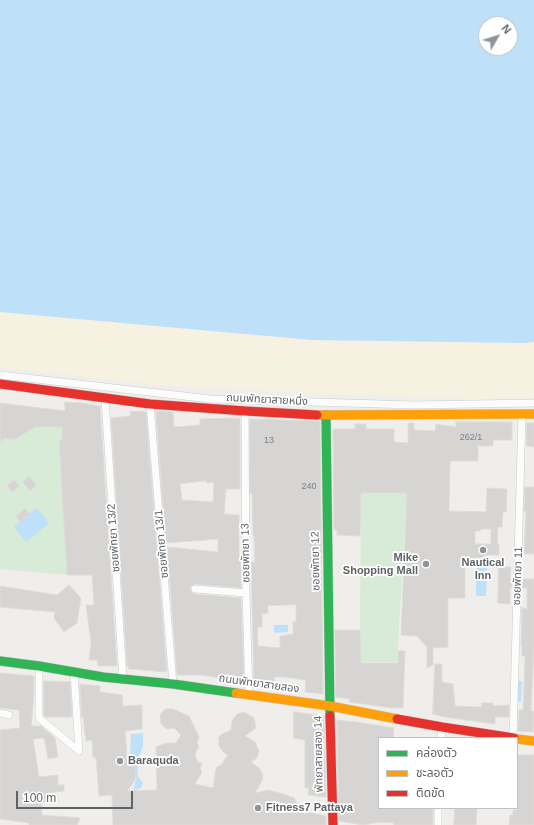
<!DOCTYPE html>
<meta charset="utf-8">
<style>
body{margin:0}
#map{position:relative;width:534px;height:825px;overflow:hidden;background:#efeeea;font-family:Arial,"Noto Sans Thai",sans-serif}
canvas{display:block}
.legend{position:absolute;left:378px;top:737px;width:140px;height:72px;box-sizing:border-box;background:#fff;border:1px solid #bfc1c3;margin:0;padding:5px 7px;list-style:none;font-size:12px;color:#5f6368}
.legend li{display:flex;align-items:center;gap:8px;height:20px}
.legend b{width:20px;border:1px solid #bfc1c3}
.north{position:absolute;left:478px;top:16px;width:40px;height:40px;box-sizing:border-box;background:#fff;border:1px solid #bfc1c3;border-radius:50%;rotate:51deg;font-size:11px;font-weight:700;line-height:16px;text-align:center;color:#5f6368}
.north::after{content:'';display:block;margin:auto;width:14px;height:18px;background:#919496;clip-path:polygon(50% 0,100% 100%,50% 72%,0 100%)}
.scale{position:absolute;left:16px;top:791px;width:117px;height:18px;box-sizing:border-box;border:2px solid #5f6368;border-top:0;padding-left:5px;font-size:12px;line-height:14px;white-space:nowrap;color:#5f6368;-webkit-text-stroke:3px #fff;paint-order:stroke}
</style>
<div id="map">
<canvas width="534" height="825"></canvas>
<ul class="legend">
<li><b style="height:5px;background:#30b455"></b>คล่องตัว</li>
<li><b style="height:5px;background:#ff9f0a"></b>ชะลอตัว</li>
<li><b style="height:5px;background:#e5322d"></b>ติดขัด</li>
</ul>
<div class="north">N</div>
<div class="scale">100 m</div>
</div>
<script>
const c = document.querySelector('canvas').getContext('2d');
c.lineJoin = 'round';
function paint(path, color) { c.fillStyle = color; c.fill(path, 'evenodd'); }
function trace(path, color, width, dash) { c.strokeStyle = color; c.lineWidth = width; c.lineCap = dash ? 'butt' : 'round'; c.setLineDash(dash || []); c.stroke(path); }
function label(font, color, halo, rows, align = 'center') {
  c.font = font + ' Arial,"Noto Sans Thai",sans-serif'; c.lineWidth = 3.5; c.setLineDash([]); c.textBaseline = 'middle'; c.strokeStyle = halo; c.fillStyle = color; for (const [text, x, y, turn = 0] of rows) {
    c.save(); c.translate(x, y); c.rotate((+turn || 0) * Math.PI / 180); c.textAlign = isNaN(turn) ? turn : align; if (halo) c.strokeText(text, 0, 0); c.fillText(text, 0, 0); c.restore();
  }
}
const green = new Path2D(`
 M35,427H62V440H59L67,575L0,569V442L5,438L14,440Z
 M361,493H407L397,662H361L360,630Z`);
const sand = new Path2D(`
 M0,312L312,340L524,343L534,342V397L492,400L299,393L158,385L0,367Z`);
const water = new Path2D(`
 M0,0H534V342L524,343L312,340L0,312ZM486,24H510V48H486Z
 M37,508L49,523L26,542L14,527Z
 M476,568H487L486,596H476Z
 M274,625H288V632L274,633Z
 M518,681H522L521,702H517Z
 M143,733V747L137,762L138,776L143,783L141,788L134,790V788L135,784L136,776L135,769L130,758L131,734Z`);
const building = new Path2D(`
 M65,402L81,403L100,406L117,666H98L97,660H89L91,643L86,605H94L92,575H67L59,440H62V427H35L14,440L5,438L0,442V403L65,411Z
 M143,411L146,413L167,672L129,669L128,666H127L111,418L131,416L130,412Z
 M156,411L173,412L174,427L200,425V419L240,418V489H226L224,514L239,515V554L240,555L241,562V588L195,584L191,586L190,589L192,593L195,594L241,598L244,681L200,675H177L167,547L218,552V539L166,543ZM206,481L207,483L214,482L213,502L182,500L180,484Z
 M250,419L320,421L323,694L305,692L306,680L284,677H274V686L265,684L254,683L251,562H255L254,536H253L252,493H250ZM296,605V622H293V634L280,636V648L258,646L257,627H262V614L268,613V606Z
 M456,422H512V440H493V446H478V461H450L449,511L486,512L487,488L507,489L506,512H503L502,527H498L497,544H499V555H485V566L465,565V598H448V647L433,648V665L427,668V647L417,636L401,635L407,493H361L360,536L337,535V530H334L333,429H355V424H366V429H394V442L408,443V423H414V430L435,431L436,424L456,427ZM481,529H491V544H475V531H480Z
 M527,423H534V447L527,446Z
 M29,476L36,485L30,491L23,482Z
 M14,480L19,486L12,492L7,486Z
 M525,487H534V554H524L526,511H524Z
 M25,509L30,514L20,522L16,516Z
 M499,567H511L510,579H512V588H510V604L498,603Z
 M522,579H534V645L531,711H534L533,732L518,731L519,710H523L525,656H522V645H521L522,608L527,609V588H522Z
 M69,585L81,598L77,623L64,632L54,618L55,612L0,607V586L57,595Z
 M335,630H360L361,663H398V651H405L403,708H392L349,702L350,699L336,697Z
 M435,664H442V682L453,684L455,706L482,707L481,703H493V706L509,705V717H495V724L445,717L433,714Z
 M0,673L34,676V695L31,726H41L55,738L58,757L48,759L44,738L33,739L39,777L58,775V785H64V791L47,793V801L41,803L42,815L80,818L77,825H29V823L0,819V730L20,728L19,710L0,708Z
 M44,681L70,682L72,717H46L44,716Z
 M80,684L100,686V692L122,695L123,706L142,705V729L125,731L127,758L132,763L135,769L136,776L134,782L127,791L157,790L156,747L166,743H176L181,735L174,728L167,729L161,724L160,715L165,709H173L189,716L199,737L197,743L199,747L196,751L195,756L198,762L202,763L200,768L202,772L195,784L213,788L215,776V772L216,770L217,767L221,765L228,755L223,752L219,746V740L218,738L222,734L231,730L232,721L237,714L244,712L254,718L256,728L245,736L255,742L259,751L257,758L251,762L260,769L263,775L262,781L255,793L268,790L284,794L294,798L299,806V811L303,812L305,815L306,812L326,816V825H113L112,795L99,796L96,757L93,758L92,740L86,741L83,717H82Z
 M294,712L324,716L326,797L308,795L309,788H305V740L294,738Z
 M337,720L356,722L394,728L393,738H379V808H433V825H394V823L380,822L363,825L339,821Z
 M517,755H534V825H509L510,815H513V810H517Z
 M455,808H477L476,825H454Z`);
const street = new Path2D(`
 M0,375L210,399L414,405L534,403
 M105,398L123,679
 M150,404L173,684
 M245,411L246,593L249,695
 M195,589L246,593
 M39,666V718L79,751L74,672
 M0,713L9,715
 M441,738L442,727
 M513,738L522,415
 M438,825V808`);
const fast = new Path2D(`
 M326,415L330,716
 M0,661L39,666L103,677L173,684L236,693`);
const slow = new Path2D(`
 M317,415L534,414
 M236,693L330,706L397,719
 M517,739L534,741`);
const jam = new Path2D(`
 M0,384L150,404L245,411L317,415
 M330,716L333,825
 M397,719L442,727L514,738`);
const markers = [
 [483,550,4,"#919496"],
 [426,564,4,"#919496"],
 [120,761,4,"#919496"],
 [258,808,4,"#919496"]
];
const numberNames = [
 ["262/1",471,438],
 ["13",269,441],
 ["240",309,487]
];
const streetNames = [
 ["ถนนพัทยาสายหนึ่ง",267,400,3],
 ["ซอยพัทยา 13/2",114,538,-94],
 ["ซอยพัทยา 13/1",162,544,-95],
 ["ซอยพัทยา 13",246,553,-91],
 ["ซอยพัทยา 12",316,561,-91],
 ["ซอยพัทยา 11",518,576,-88],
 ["ถนนพัทยาสายสอง",259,684,8],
 ["พัทยาสายสอง 14",319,754,-91]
];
const poiNames = [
 ["Mike",418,558,"right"],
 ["Shopping Mall",418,571,"right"],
 ["Nautical",483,563,"center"],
 ["Inn",483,576,"center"],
 ["Baraquda",128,761],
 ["Fitness7 Pattaya",266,808]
];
paint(green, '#d8ebd6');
paint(sand, '#f6f1e1');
paint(water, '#bfe0f9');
paint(building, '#d6d5d3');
trace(building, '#deddd9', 1);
trace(street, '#cbcccc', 8);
trace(fast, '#cacacb', 10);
trace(slow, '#cacacb', 10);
trace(jam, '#cacacb', 10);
trace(street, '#fdfcfc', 7);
trace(fast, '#30b455', 9);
trace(slow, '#ff9f0a', 9);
trace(jam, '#e5322d', 9);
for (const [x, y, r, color] of markers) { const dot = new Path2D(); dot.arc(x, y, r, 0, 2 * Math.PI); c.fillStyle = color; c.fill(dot); trace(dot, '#fff', 1.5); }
label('9px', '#7e8184', null, numberNames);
label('11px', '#5f6368', '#fff', streetNames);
label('bold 11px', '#5f6368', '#fff', poiNames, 'left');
</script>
